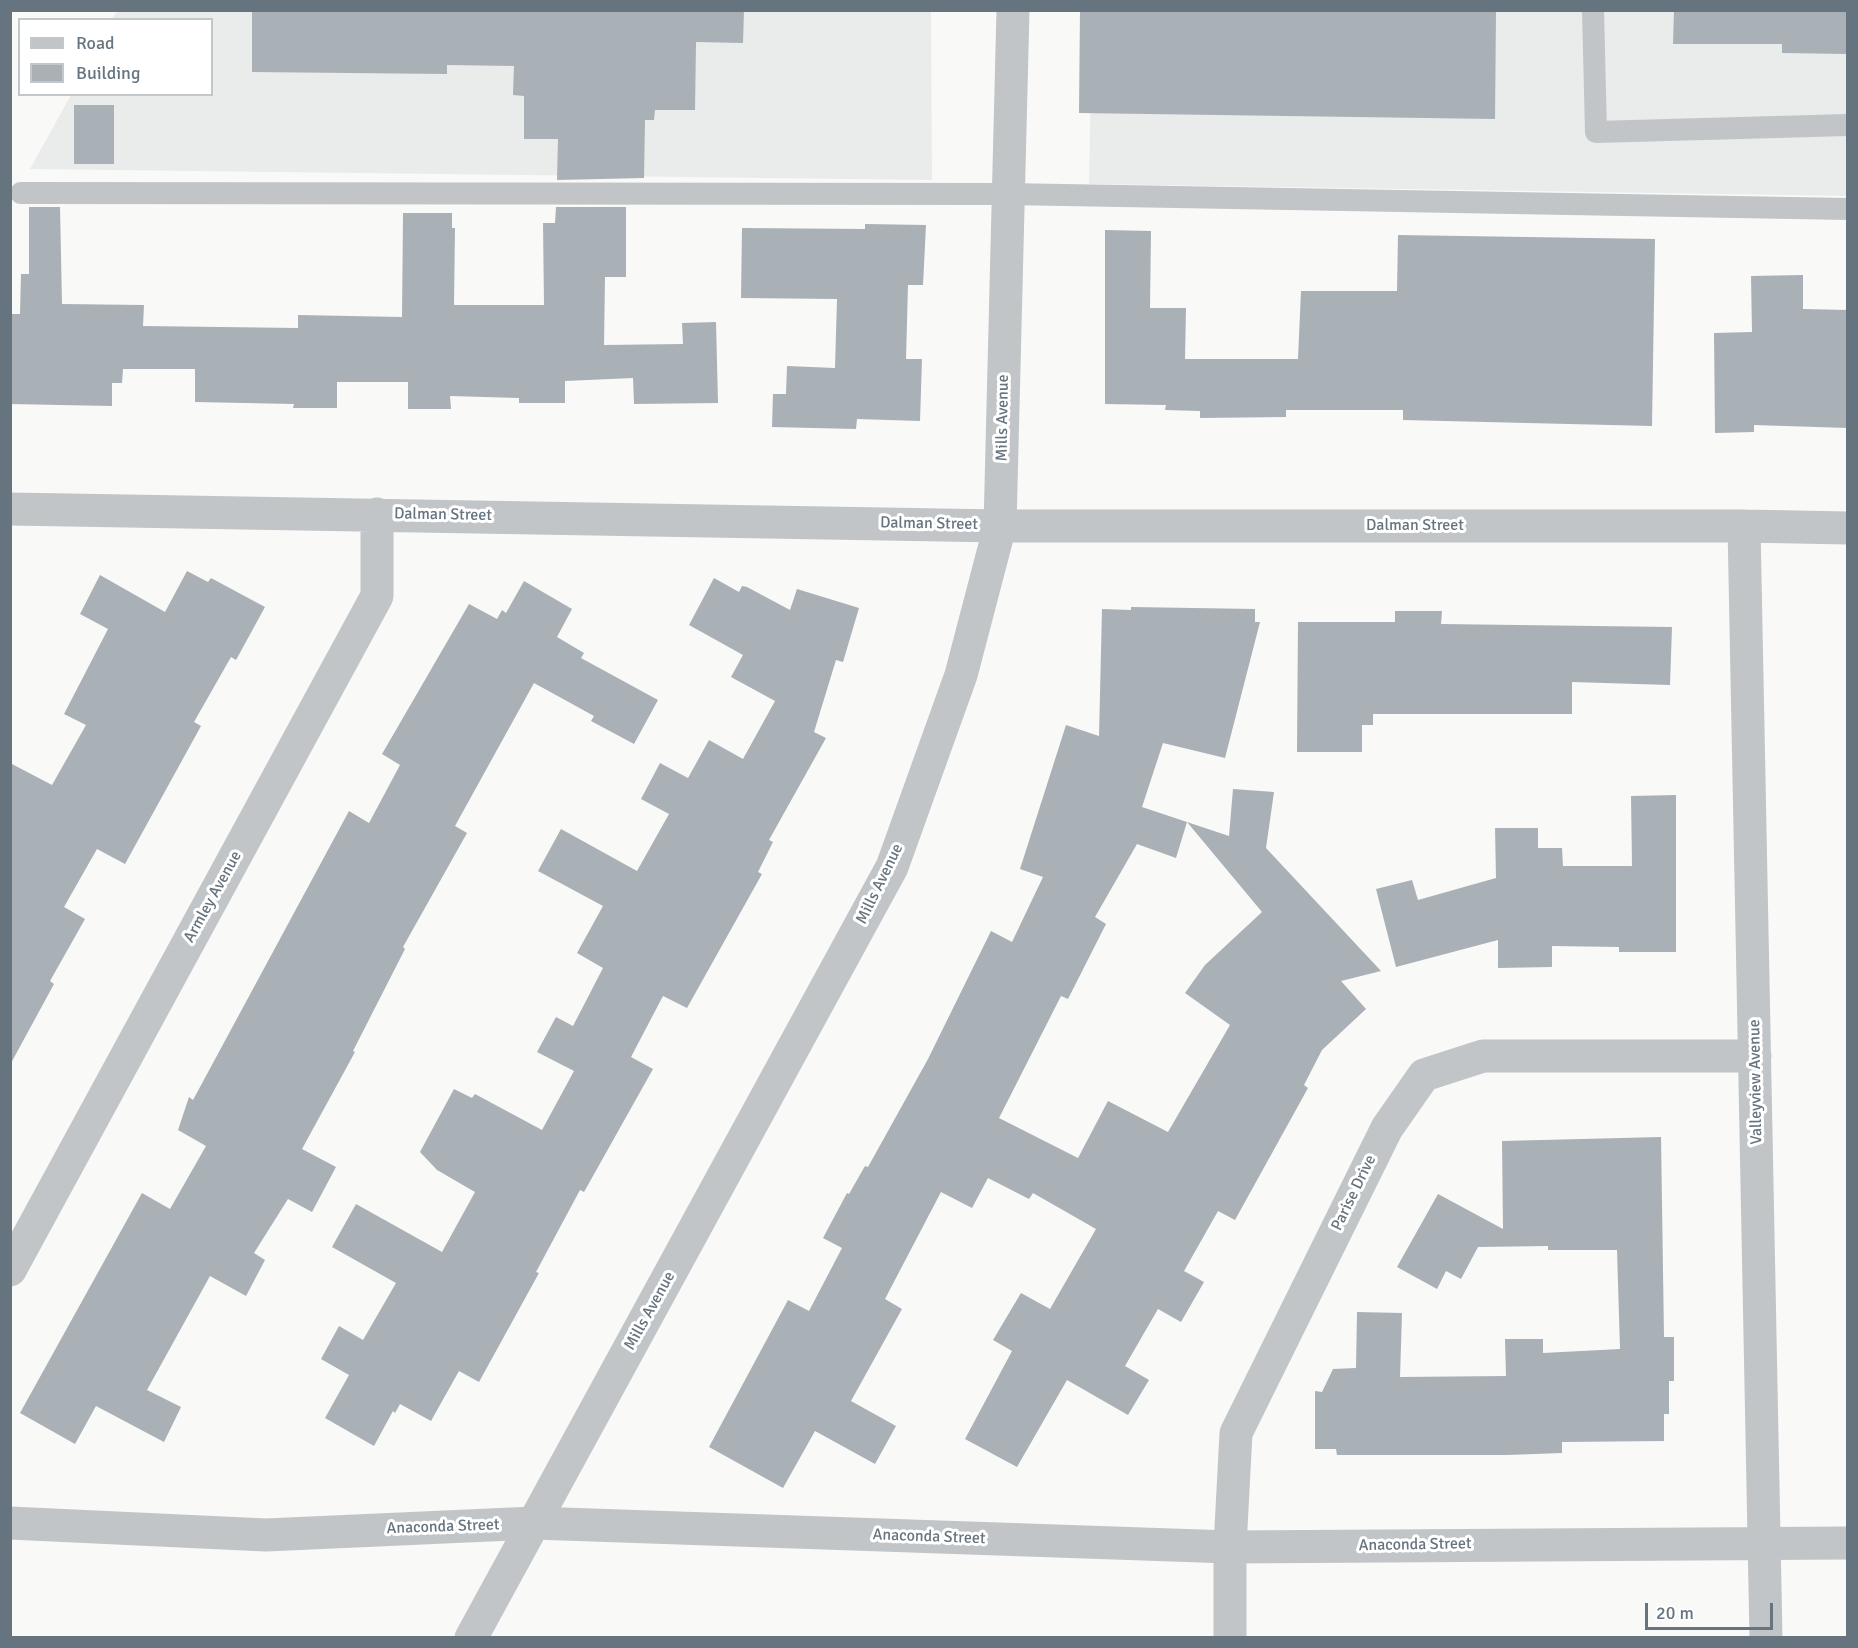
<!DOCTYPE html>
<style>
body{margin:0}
#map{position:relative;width:1858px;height:1648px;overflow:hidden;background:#f9f9f7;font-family:Signika,sans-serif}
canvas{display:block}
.frame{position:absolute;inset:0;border:12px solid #667480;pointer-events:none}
.legend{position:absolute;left:18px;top:18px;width:195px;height:78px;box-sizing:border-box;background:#fff;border:2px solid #c2c7cc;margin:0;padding:8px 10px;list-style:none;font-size:18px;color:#667480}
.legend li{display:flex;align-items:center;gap:12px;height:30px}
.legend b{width:30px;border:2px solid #c2c7cc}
.scale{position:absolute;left:1645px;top:1603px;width:128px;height:27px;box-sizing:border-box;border:3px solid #667480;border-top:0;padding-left:8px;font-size:18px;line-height:21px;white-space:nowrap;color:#667480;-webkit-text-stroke:4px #fff;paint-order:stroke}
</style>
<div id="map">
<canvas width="1858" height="1648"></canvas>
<div class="frame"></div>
<ul class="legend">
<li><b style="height:8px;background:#c1c5c8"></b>Road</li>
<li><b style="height:16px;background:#a9b0b6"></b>Building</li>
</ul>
<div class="scale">20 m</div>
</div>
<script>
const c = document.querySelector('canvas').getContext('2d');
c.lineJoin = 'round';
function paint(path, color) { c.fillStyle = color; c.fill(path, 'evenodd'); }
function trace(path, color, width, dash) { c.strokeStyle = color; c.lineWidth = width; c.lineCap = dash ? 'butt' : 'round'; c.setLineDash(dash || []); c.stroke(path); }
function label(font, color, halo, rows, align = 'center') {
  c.font = font + ' Signika,sans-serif'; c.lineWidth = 6; c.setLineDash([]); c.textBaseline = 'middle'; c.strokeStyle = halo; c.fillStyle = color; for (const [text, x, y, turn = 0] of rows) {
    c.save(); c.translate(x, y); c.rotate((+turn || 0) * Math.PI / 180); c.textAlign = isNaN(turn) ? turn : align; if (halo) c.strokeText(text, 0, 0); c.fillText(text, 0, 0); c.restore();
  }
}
const built = new Path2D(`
 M117,11H931L932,180L30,169L71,95L212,94V20L112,19Z
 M1092,11H1847V196L1089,184Z`);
const building = new Path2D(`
 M252,10H744L743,43L696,42L695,110H655L654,120H645L644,178L557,180L558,139H524V96L513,95L514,66L447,65V74L252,72Z
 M1080,10H1496L1495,119L1079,113Z
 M1674,10H1848V54L1782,53V44H1673Z
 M74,105H114V164H74Z
 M29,207H60L62,304L144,305L143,326L298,328V315L402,317L403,213H452V228H455L454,305H544L543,223H555L556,207H626V277H605L604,345L683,344L682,323L716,322L718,403L634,404L633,378L565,381V403H519V398L450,396L451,409H408V382H337V408H293L294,404L195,402V369H123L122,383H112V406L10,404V314H20L21,274H29Z
 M865,224L926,225L923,285H908L906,359H922L920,421L857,419L856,429L772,427L773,394H786L787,366L835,368L837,299L741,298L742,228L865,229Z
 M1105,230L1151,231L1150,308H1186L1185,359H1298L1301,291H1397L1398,235L1655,239L1652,426L1403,420V410H1286V417L1200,418V411L1165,410L1166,405L1105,404Z
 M1803,275V309L1848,310V428L1754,425V432L1715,433L1714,333L1752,332L1751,276Z
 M187,571L208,582L211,578L265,607L236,660L231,657L194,722L201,726L125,864L97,849L64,907L85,919L50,981L54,984L10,1065V763L52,785L86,725L64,714L108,629L80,614L100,575L165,612Z
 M714,578L739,592L742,586L747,587L790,610L797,589L859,608L843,662L836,660L814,732L826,738L769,840L773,842L758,872L762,874L687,1008L663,996L631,1057L653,1069L584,1192L580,1190L536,1272L539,1273L479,1382L459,1371L431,1421L400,1404L395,1413L393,1411L374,1446L325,1418L349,1375L321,1359L339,1326L363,1340L396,1283L332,1247L356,1204L442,1252L475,1192L437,1170L420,1152L454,1089L472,1098L475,1094L542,1130L574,1071L537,1052L556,1017L573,1026L603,968L577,953L603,906L538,871L561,829L637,871L669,814L641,799L660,763L688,778L709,740L743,759L775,701L731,677L743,655L689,625Z
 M524,581L572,609L557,637L584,653L581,658L658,700L634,744L591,721L594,716L534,683L455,826L467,833L403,947L405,949L353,1051L355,1052L302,1149L336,1167L312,1212L288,1199L254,1253L265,1260L246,1296L210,1276L147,1390L181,1407L164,1442L96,1406L75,1444L20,1413L142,1193L170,1209L206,1146L178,1130L189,1097L193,1100L349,811L369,823L400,765L382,754L469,604L497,619L502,610L506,613Z
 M1131,607L1255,609V622H1260L1225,758L1163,743L1142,807L1229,836L1233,789L1274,792L1266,848L1381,971L1341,981L1366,1009L1322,1050L1304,1085L1308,1088L1235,1220L1218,1211L1184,1271L1204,1282L1181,1322L1158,1309L1125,1366L1149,1380L1128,1415L1067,1380L1017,1467L965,1439L1012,1351L993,1340L1021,1293L1050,1309L1096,1229L1033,1193L1029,1199L988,1178L972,1208L941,1192L885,1299L902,1309L851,1401L896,1426L875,1464L815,1431L783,1488L709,1447L788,1300L809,1311L842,1248L823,1238L847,1193L849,1194L865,1166L868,1167L928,1059L991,931L1012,942L1043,877L1020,869L1066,725L1099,736L1102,609L1131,610ZM1187,822L1262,912L1205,965L1185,993L1230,1025L1168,1132L1108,1101L1078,1158L999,1118L1061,996L1068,999L1106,924L1095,917L1137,844L1176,858Z
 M1395,611H1442L1441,624L1672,627L1670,685L1572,682V714H1373V725H1362V752H1297L1298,622H1395Z
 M1676,795V952H1619V947L1552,946V967L1498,968V940L1396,967L1376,889L1412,880L1418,900L1496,878L1495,828H1538V848H1562L1563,866H1632L1631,796Z
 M1661,1137L1664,1337H1674V1381H1669V1414H1664V1441L1562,1442V1453L1507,1455H1337L1336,1449H1315V1391L1322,1392L1333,1369L1356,1368L1357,1312L1402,1313L1400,1377L1506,1376L1505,1339H1543V1353L1620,1349L1617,1250H1548V1246L1478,1247L1461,1279L1446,1271L1437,1289L1397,1267L1438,1194L1503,1229L1502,1141Z`);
const service = new Path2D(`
 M1593,10L1596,132L1848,125
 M21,193L1008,194L1848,209`);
const minor = new Path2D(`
 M10,509L1000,526H1744L1848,528
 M1744,526L1766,1638
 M10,1270L377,596V514
 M10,1523L266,1535L534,1523L1230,1547L1848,1543
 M1230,1638V1547L1236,1433L1387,1128L1424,1075L1483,1056H1755`);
const tertiary = new Path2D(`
 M471,1638L892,867L961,675L1000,526L1013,10`);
const streetNames = [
 ["Mills Avenue",1003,418,-89],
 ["Dalman Street",443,515,1],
 ["Dalman Street",929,524,1],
 ["Dalman Street",1415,526],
 ["Mills Avenue",880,884,-64],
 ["Armley Avenue",213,897,-61],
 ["Valleyview Avenue",1756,1082,-91],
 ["Parise Drive",1354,1193,-64],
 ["Mills Avenue",650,1311,-61],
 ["Anaconda Street",443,1527,-2],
 ["Anaconda Street",929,1537,2],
 ["Anaconda Street",1415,1545,-1]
];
paint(built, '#eaebeb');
paint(building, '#a9b0b6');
trace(service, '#c1c5c8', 22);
trace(minor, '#c1c5c8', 33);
trace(tertiary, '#c1c5c8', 33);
label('16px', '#667480', '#fff', streetNames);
</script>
